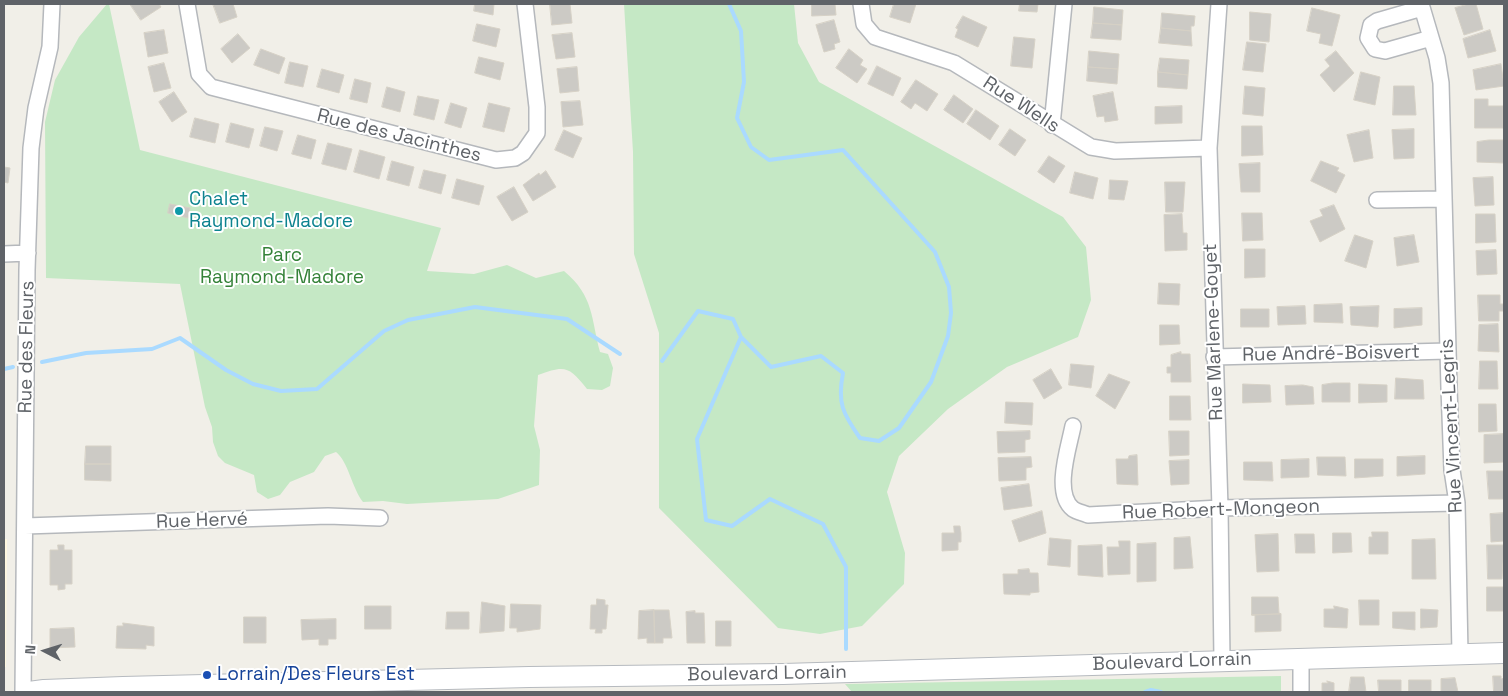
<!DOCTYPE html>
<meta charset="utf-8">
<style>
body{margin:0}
#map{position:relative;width:1508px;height:696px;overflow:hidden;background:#f1efe8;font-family:"Space Grotesk",sans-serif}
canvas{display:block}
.frame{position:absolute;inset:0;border:5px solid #5f6368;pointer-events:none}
.north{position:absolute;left:20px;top:626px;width:50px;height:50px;-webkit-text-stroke:4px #fff;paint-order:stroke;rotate:275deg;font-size:14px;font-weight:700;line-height:20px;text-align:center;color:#5f6368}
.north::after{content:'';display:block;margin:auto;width:18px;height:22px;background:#5f6368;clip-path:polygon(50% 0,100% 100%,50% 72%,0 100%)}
</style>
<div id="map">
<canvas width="1508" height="696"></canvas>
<div class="frame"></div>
<div class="north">N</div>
</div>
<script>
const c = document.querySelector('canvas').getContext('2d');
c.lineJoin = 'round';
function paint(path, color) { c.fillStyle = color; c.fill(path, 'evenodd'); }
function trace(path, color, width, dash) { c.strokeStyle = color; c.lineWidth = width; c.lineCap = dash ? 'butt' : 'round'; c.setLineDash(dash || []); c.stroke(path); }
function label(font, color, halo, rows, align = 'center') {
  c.font = font + ' "Space Grotesk",sans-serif'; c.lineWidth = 4; c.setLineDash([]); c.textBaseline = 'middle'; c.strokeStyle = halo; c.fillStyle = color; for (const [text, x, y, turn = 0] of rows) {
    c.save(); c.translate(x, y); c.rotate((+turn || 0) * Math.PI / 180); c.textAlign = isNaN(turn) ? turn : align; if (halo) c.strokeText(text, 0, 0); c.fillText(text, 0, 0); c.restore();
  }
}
const commercial = new Path2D(`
 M4,539H7L6,667H4Z`);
const green = new Path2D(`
 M107,4H109L140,150L441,228L427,271L474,274L507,265L536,278L564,271C594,296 591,318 600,352L608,354L613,368L610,386L602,390L587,389C569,366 565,365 538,375L534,426L540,450L539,485L498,499L407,504L383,501L363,502C352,488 348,461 336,452L325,456L314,472L290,482L280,495L268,499L257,492L254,475L225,463L218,456L213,442L212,427L205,407L180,284L46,278L45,122L55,80L79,37Z
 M624,4H794L798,43L819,82L1063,217L1086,247L1091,300L1078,337L1007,367L948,409L899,456L887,492L905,553L904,584L862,626L820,634L778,628L659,508V333L634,254L633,152Z
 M1281,676V692H852L845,684Z`);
const stream = new Path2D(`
 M741,337L697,439L706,520L732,526L770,499L823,524L846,567V649
 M662,361L698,311L733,319L741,337L771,367L821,356L843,373C837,403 843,414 860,438L879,441L899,428L931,382L948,336L951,313L949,287L935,252L843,150L769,160L751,147L737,118L744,82L741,31L729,4
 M42,362L86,353L152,349L180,338L226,370L253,384L281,391L317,389L384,331L408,320L475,307L567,319L620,354
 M4,369L13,367
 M1145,692L1151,690L1161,692`);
const building = new Path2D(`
 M130,4H159L161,7L141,20Z
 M213,4H233L237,17L220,23Z
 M475,4H494L493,15L474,11Z
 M550,4H570L572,23L552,25Z
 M812,4H835L836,15L812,16Z
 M894,4H916L910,23L890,17Z
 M1020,4H1038L1037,12L1019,11Z
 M1469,4H1476L1483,29L1464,35L1455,8Z
 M1094,7L1123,10L1122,25L1093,23Z
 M1312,8L1340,15L1332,46L1319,43L1321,34L1307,31Z
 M1250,12L1271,14L1269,42L1250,40Z
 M1162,13L1195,16L1194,26H1191V31L1161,28Z
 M963,16L987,27L978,47L955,37L958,29L956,28Z
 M834,20L840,42L834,44L835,49L824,52L816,25Z
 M1093,23L1122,25L1121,40L1091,38Z
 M477,24L500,29L496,47L473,41Z
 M1161,28L1191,31L1192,46L1159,43Z
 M164,30L168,53L148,57L144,33Z
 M1490,30L1496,51L1468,58L1463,39Z
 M572,33L575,57L556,59L552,35Z
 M238,34L250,48L232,63L221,49Z
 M1014,37L1035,39L1032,68L1011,66Z
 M1247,42L1266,44L1263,72L1243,70Z
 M261,49L285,58L279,74L254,65Z
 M849,49L863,60L860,65L867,69L857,83L836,68Z
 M1089,51L1119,54L1118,69L1088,67Z
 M1336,51L1354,73L1334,92L1320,75L1330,66L1325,60Z
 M479,57L504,63L500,80L475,73Z
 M1160,58L1189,60L1188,75L1158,72Z
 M290,62L308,66L303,87L285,83Z
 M164,63L171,88L154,92L148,67Z
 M1501,64L1504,86L1476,90L1473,70Z
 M877,66L901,78L893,96L868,84Z
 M577,67L579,91L560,93L557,69Z
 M1088,67L1118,69L1117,84L1087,81Z
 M322,69L344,75L339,93L317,87Z
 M1158,72L1188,75L1187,89L1158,87Z
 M1361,72L1380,77L1375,105L1354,100Z
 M355,79L371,83L367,103L350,99Z
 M916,80L938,94L927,111L915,103L911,109L901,102Z
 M1245,86L1265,88L1263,116L1243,114Z
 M1394,86H1414L1416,115H1393Z
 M387,87L405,92L400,112L382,107Z
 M174,92L187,112L172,122L159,102Z
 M1113,92L1118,120L1105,122L1104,116L1097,117L1093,96Z
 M954,95L973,109L963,123L944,110Z
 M418,96L439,100L434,120L414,115Z
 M1475,99H1488V106H1503V128H1475Z
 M580,101L583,125L563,127L561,102Z
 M451,103L467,108L461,128L445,123Z
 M489,103L510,108L504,132L483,127Z
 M1182,106V123L1155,124V107Z
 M976,110L999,126L990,140L967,124Z
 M195,118L219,124L215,143L190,137Z
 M231,123L254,129L249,148L226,142Z
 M1242,126H1262L1263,155L1242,156Z
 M265,127L283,131L277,151L260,146Z
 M1010,129L1026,140L1015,156L999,145Z
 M1414,129V158L1394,159L1392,130Z
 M564,130L582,138L573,158L555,150Z
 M1369,130L1373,158L1354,162L1347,135Z
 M298,135L316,140L311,159L292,154Z
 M1489,140H1504V163L1477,162V142Z
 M328,143L352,149L346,170L322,164Z
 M360,150L385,157L379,179L354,172Z
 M1049,156L1065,166L1054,183L1038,172Z
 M392,161L414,167L409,186L387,180Z
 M1321,161L1339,168L1337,171L1345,175L1336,193L1311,181Z
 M1260,163V192H1241L1239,164Z
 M4,167L10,168L8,183L4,182Z
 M424,170L446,175L441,194L419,188Z
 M546,171L556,187L533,201L523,185L539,173L540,175Z
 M1075,172L1098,178L1093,199L1070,193Z
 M1493,177L1494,205L1475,206L1473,178Z
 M457,179L484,186L479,205L452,198Z
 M1110,180L1128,181L1124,200L1109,199Z
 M1165,182H1185L1183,212H1166Z
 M514,187L528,212L512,221L497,197Z
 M170,204L190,208L188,218L168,213Z
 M1334,205L1345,229L1320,242L1310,221L1323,216L1320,210Z
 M1242,213H1262L1263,240L1243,241Z
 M1182,214L1183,233H1187V250L1165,251L1164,215Z
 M1476,214H1495L1496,242L1476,243Z
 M1355,235L1373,241L1366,268L1345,261Z
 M1414,235L1419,262L1397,266L1394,238Z
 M1245,249H1265V277L1245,278Z
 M1496,250L1497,274L1477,275L1476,251Z
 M1159,283L1180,284L1179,305L1158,304Z
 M1478,295H1500V304H1504V311H1499V321H1479Z
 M1342,304L1343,323L1314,322V305Z
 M1305,306L1306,324L1278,325L1277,307Z
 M1379,306L1378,327L1351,325L1350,307Z
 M1422,308V325L1394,328V309Z
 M1241,309H1269V327H1241Z
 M1498,324L1499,352L1478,351L1479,325Z
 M1160,325H1179L1180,344L1160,345Z
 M1181,352V354H1190L1191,382H1171V373H1167V367H1171V355Z
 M1480,361H1497L1498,389H1479Z
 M1071,364L1094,366L1091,388L1069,385Z
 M1051,369L1062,388L1044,399L1033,380Z
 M1109,374L1130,382L1115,409L1096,396Z
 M1396,378L1423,380L1424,399H1395Z
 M1333,383H1350V402H1322V385Z
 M1243,384L1270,385L1271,402L1243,403Z
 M1359,384L1387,385V402L1359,403Z
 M1303,385L1313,387L1314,404L1286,405L1285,386Z
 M1170,396H1190L1191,420H1170Z
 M1006,402L1033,403L1032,425L1005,423Z
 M1479,404H1496L1497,431L1479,432Z
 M1030,431V439L1025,440V452L998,453L997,432Z
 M1169,431H1189V455L1170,456Z
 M1503,434L1504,462L1484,463V435Z
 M86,446H111V464H85Z
 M1137,455L1138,485L1117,484L1116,459H1128L1129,456Z
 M1425,456V474L1397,476V457Z
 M1031,457L1032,467L1026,468V480L999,481L998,458Z
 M1317,457H1345L1346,476L1318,475Z
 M1309,459V477L1281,478V460Z
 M1355,459H1383V476L1355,478Z
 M1189,460V484L1171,485L1169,461Z
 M1244,462H1272L1273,481L1244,480Z
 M85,464H111V481L85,480Z
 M1487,471H1504V499H1489Z
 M1029,484L1032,506L1004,510L1001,488Z
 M1042,511L1046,533L1019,542L1012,521Z
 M1504,513V541L1491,542L1490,514Z
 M954,526H960L961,533V542H958V550L942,551V533H954Z
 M1372,532H1388V554H1369V537H1372Z
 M1333,533H1351L1352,552L1333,553Z
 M1278,534L1279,571L1257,572L1255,535Z
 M1295,534H1314L1315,553H1296Z
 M1190,537L1193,568L1174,569V538Z
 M1050,538L1071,540L1070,567L1048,565Z
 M1435,539L1436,579H1412V540Z
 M1119,541H1130V574L1108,575L1107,547H1119Z
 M1156,543V581L1137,582V544Z
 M58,545H64V550H72V584H65V589L58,590V585H50V550H58Z
 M1102,545L1103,577L1078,575V546Z
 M1487,545H1504L1502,579H1488Z
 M1029,569L1030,573H1038L1039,592L1030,593V595L1004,594L1003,574H1018V570Z
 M1487,587H1504V611H1487Z
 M1252,597H1278L1279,613L1281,614L1252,615Z
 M597,599L605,600V605H608L606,629H602V633H595L596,629H590L591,605H596Z
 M1359,600H1379V625H1360Z
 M482,602L505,606L504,631L480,633Z
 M511,604L541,605L540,629L517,632V628H510Z
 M365,606H391V629H365Z
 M1334,606L1348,609L1347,628L1324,627V609H1334Z
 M1421,609L1438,610L1437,627L1421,628Z
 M654,610H669L672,638H663V643H655Z
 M654,610L655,643H647V638L638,639L639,611Z
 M695,611V613H704L705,643H687L686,612Z
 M447,612H469V629H446Z
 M1393,612H1415V630L1393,628Z
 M1281,614V631L1255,632V615H1252Z
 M244,617H266V643H244Z
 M336,619V639H328V645H319V639L302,640L301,620Z
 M716,621H731V646H716Z
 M123,623L154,627V646L146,645V649L116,648L117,626H123Z
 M74,628L75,647L50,648V629Z
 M1493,676H1501V679L1504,678V692H1494Z
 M1351,677H1364L1366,692H1349Z
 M1455,678L1458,692H1441V679Z
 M1378,680H1401V692H1379Z
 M1409,680H1431V692H1409Z
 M1327,681L1334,683V692H1338H1322V683H1328Z`);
const street = new Path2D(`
 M187,4L199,74L211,87L496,160L515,158L523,153L537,133V107L525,4
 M861,4L864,24L875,37L954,63L1091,147L1115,151L1209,148
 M1219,4L1209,148L1220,508L1222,660
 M1421,4L1437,58L1441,83L1449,388L1452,470L1457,503L1460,654
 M1422,8L1377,21L1371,25L1368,38L1375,49L1385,51L1431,38
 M1052,125L1064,4
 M1377,200L1444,199
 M4,254L28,253
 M1214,357L1448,351
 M1073,426C1069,447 1053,493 1073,509C1077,512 1084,513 1088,515L1220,508L1457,503
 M25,526L328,516L380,518
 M1301,658V692
 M23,692L27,270L31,148L36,108L50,47L52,4`);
const secondary = new Path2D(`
 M29,692L44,690L123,687L529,677L783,674L1504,653`);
const markers = [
 [179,211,5,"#0f9aa8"],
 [207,675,5,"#1a4fb4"]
];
const streetNames = [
 ["Rue Wells",1021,105,33],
 ["Rue des Jacinthes",399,136,14],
 ["Rue Marlene-Goyet",1214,332,-92],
 ["Rue des Fleurs",27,347,-89],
 ["Rue André-Boisvert",1331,354,-1],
 ["Rue Vincent-Legris",1452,426,-93],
 ["Rue Robert-Mongeon",1221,510,-2],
 ["Rue Hervé",202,521,-2],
 ["Boulevard Lorrain",1172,662,-2],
 ["Boulevard Lorrain",767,674,-1]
];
const cultureNames = [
 ["Chalet",189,200],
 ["Raymond-Madore",189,222]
];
const parkNames = [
 ["Parc",282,256],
 ["Raymond-Madore",282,278]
];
const transitNames = [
 ["Lorrain/Des Fleurs Est",217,675]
];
paint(commercial, '#fef7e0');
paint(green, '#c5e8c5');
trace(stream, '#aadaff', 4);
paint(building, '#cccac5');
trace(building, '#d6d1c6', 1);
trace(street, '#b5b8bc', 18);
trace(secondary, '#b6babf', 22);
trace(street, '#fff', 15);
trace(secondary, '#fff', 20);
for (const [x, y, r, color] of markers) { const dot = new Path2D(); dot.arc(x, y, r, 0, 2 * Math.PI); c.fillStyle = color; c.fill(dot); trace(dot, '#fff', 2); }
label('19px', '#5f6368', '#fff', streetNames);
label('19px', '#0d838f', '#fff', cultureNames, 'left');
label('19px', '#348238', '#fff', parkNames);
label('19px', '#164399', '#fff', transitNames, 'left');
</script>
